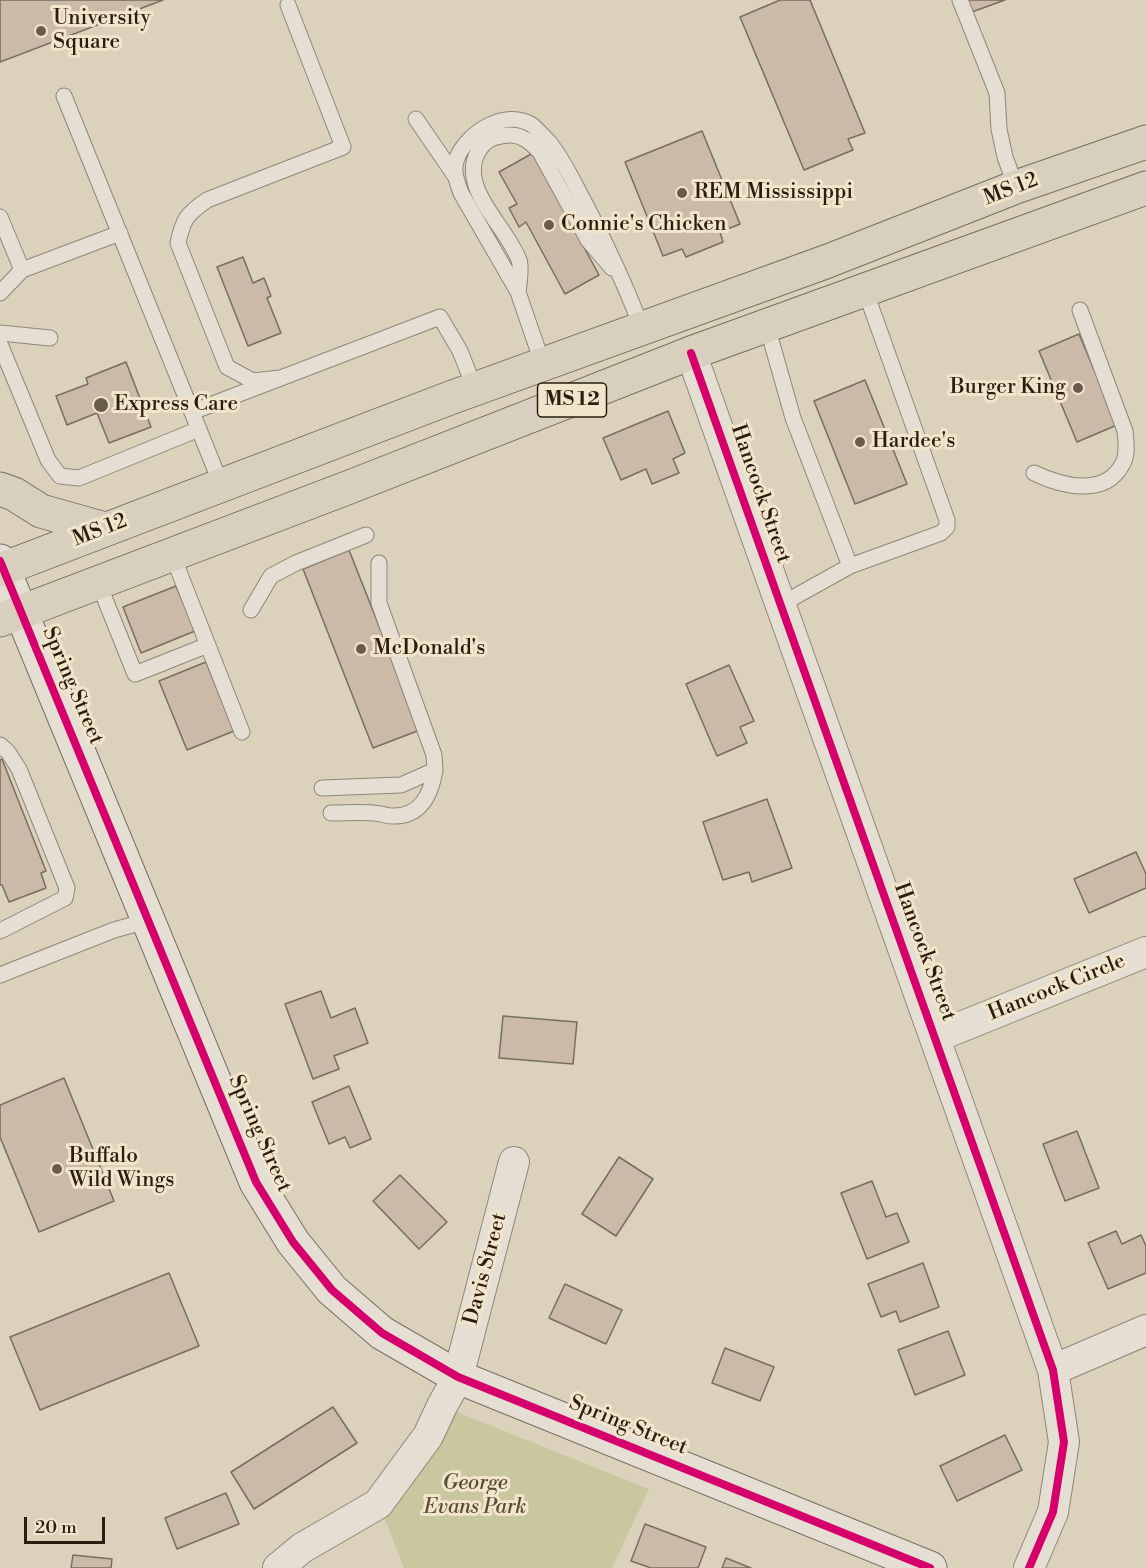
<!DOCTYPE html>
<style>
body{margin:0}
#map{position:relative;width:1146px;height:1568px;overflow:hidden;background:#dcd2bc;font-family:"Libre Bodoni",serif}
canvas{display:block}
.scale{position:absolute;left:24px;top:1517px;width:81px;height:27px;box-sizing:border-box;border:3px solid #2b1d10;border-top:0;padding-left:8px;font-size:18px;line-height:21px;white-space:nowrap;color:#2b1d10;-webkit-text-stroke:4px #f1e5cb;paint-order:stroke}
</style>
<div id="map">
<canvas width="1146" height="1568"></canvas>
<div class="scale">20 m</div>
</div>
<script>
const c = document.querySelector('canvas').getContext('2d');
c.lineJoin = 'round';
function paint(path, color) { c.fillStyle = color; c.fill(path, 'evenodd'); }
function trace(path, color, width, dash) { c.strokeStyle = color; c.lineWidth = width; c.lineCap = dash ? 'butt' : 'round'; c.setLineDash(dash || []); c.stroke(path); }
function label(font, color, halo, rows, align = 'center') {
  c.font = font + ' "Libre Bodoni",serif'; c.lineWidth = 6; c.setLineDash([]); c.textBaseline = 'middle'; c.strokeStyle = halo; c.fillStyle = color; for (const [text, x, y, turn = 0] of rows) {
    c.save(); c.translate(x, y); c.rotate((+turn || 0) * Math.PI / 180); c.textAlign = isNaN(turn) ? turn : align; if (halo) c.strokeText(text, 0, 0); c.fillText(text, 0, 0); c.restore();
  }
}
const green = new Path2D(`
 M442,1406L649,1489L612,1568H404L379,1504Z`);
const building = new Path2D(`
 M0,0H163L0,62Z
 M780,0H810L865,133L848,139L853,150L804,170L740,17Z
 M965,0H1005L969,13Z
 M702,131L740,224L720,232L723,242L686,257L682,249L663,256L625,162Z
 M533,153L599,275L565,294L526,222L519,227L509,208L517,204L499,172Z
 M243,257L253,283L264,278L271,296L267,298L281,333L248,346L217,267Z
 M1079,334L1117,425L1077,442L1039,351Z
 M126,362L151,427L109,443L97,413L67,425L56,396L88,384L86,378Z
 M865,380L907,484L855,504L814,401Z
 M668,411L685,453L673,459L679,473L652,484L646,469L621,480L603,438Z
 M349,550L420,730L373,748L303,569Z
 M176,586L195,631L141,653L123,607Z
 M206,662L234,731L187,750L159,681Z
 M729,665L754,721L740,727L747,743L717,756L686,684Z
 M2,759L46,871L41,873L46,888L9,902L2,885H0V760Z
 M767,799L792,868L752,882L749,872L723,880L703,822Z
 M1136,852L1146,874V888L1089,913L1074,879Z
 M321,991L331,1018L355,1008L368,1043L334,1056L339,1069L313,1079L285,1004Z
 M503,1016L577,1022L573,1064L499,1058Z
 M64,1078L114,1201L39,1232L0,1137V1105Z
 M349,1086L371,1139L350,1148L345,1137L329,1144L312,1102Z
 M1077,1131L1099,1188L1065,1201L1043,1144Z
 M619,1157L653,1179L616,1236L582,1214Z
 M400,1175L447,1222L419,1249L373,1201Z
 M872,1181L886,1217L897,1213L909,1242L867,1259L841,1193Z
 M1116,1231L1122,1244L1141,1235L1146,1246V1273L1108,1289L1088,1243Z
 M923,1263L939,1307L900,1322L896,1311L881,1317L868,1284Z
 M169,1273L199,1346L40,1410L10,1337Z
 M565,1284L622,1310L606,1344L549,1318Z
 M948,1331L965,1375L915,1395L898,1350Z
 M725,1348L774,1367L760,1401L712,1383Z
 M333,1407L357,1443L254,1509L231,1472Z
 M1005,1435L1022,1470L957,1501L940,1466Z
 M226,1493L239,1524L177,1549L165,1518Z
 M645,1524L706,1547L698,1568H651L631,1561Z
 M73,1555L112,1559L111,1568H71Z
 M726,1558L751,1568H722Z`);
const lane = new Path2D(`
 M960,0L997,93L999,129L1005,157L1016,187
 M64,96L221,484
 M416,119L455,176
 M0,217L22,270L0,293
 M22,270L120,233
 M518,292C519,283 522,268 519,260C507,227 458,188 478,152C485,139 495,136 509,135C522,134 531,143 540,152L588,240L612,268
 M767,326L793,418L850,566L941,533L947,527V520L865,290
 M0,333L50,338
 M0,344L48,460L60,476L79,478L199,429
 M543,365L518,292L461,193C457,182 452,170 457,158C467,133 505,108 532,125C537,129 543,136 548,141C561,156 570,175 579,192C603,237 624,281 642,329
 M280,378L253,381L227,367L178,243C183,219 187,214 207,200L343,147L288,5
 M192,412L440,317L460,351L475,389
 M1034,473C1061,486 1106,498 1123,463C1128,454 1126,441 1125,431L1080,310
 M172,554L242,732
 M98,582L135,674L208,645
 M780,605L850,566
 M251,610L271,576L296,563L366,535
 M0,745L8,752L19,769L67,888L65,898L0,931
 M322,788L401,785L435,770L434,755L379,603V563
 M331,813C345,813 360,812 373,813C380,813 386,816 392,816C421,817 431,794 435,770
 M0,975L114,930L150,920`);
const street = new Path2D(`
 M691,353L1053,1370L1064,1442L1053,1512L1029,1568
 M936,1037L1146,952
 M1053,1370L1146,1330
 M278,1568L302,1548L378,1504L428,1436L442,1406L458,1377L514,1162`);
const secondary = new Path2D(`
 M0,561L256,1182L293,1242L332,1290L382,1333L458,1377L930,1568`);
const primary = new Path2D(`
 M0,489L14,494L41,511L105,529
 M0,570L450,398L828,261L1016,187L1146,142
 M0,620L347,488L691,353L1146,188`);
const cycleway = new Path2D(`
 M691,353L1053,1370L1064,1442L1053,1512L1029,1568
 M0,561L256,1182L293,1242L332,1290L382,1333L458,1377L930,1568`);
const markers = [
 [41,31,6,"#695c4c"],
 [682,193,6,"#695c4c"],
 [549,225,6,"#695c4c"],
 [1078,388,6,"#695c4c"],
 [101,405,8,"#695c4c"],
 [860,442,6,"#695c4c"],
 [361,649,6,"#695c4c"],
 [57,1169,6,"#695c4c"]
];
const shields = [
 [572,400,69]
];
const shieldNames = [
 ["MS 12",572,400]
];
const poiNames = [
 ["University",53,19],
 ["Square",53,43],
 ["REM Mississippi",694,193],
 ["Connie's Chicken",561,225],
 ["Burger King",1066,388,"right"],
 ["Express Care",114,405],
 ["Hardee's",872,442],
 ["McDonald's",373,649],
 ["Buffalo",69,1157],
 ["Wild Wings",69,1181]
];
const streetNames = [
 ["MS 12",1011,190,-21],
 ["Hancock Street",760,494,71],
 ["MS 12",100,531,-21],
 ["Spring Street",72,686,67],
 ["Hancock Street",924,952,70],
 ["Hancock Circle",1057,988,-22],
 ["Spring Street",259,1134,66],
 ["Davis Street",486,1269,-75],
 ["Spring Street",628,1426,22]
];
const parkNames = [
 ["George",475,1484],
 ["Evans Park",475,1508]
];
paint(green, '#c8c7a0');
paint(building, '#cabaa7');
trace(building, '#766e62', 1.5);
trace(lane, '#8e8779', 17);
trace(street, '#8e8779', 32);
trace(secondary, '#766e62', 35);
trace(primary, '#766e62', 35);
trace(lane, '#e4ded3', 15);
trace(street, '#e4ded3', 30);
trace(secondary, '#e4ded3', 33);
trace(primary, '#d8cfbf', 33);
trace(cycleway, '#d6006c', 8);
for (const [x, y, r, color] of markers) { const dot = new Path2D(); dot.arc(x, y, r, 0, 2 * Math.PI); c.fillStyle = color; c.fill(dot); trace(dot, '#f1e5cb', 2); }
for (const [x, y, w] of shields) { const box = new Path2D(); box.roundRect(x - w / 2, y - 17, w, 34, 4.5); c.fillStyle = '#f1e5cb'; c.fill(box); trace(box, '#2b1d10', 1.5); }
label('bold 20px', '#2b1d10', null, shieldNames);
label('21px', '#2b1d10', '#f1e5cb', poiNames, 'left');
label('21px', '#2b1d10', '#f1e5cb', streetNames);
label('italic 21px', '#554d35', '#f1e5cb', parkNames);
</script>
